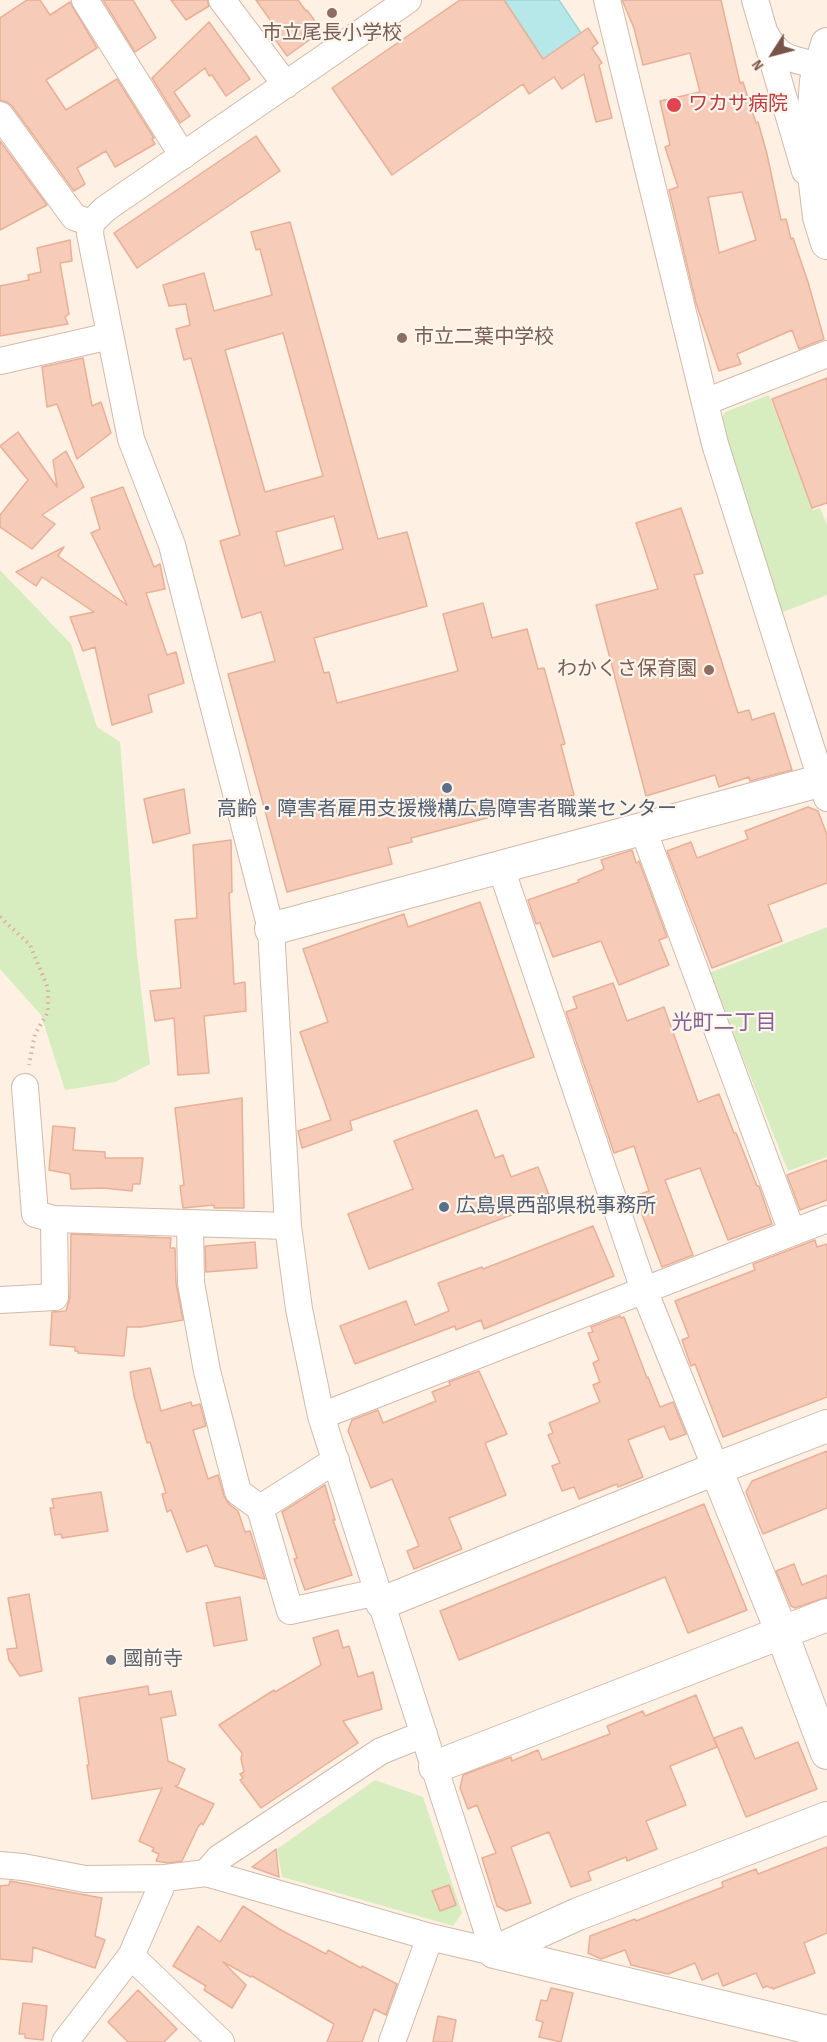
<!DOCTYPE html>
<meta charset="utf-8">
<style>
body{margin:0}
#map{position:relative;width:827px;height:2042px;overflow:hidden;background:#fef1e3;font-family:"Sofia Sans Condensed",sans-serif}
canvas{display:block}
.north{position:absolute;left:743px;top:24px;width:60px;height:60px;-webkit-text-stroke:4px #fff5eb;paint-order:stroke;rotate:234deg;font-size:16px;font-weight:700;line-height:24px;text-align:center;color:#785347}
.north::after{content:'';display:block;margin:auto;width:21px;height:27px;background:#785347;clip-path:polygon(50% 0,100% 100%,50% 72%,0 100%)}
</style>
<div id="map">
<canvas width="827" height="2042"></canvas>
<div class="north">N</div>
</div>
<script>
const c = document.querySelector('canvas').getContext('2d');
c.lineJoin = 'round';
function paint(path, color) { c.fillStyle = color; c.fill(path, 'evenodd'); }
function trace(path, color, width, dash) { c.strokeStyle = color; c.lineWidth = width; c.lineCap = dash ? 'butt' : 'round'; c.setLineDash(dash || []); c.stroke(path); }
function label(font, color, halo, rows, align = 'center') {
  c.font = font + ' "Sofia Sans Condensed","Noto Sans JP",sans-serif'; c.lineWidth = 4.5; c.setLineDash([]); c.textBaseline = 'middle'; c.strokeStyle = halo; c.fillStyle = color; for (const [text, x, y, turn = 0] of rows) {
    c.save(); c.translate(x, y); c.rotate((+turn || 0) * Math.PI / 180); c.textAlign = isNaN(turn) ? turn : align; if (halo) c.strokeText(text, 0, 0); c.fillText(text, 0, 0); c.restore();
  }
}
const green = new Path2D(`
 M769,395L813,510L820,508L827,525V595L778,614L719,424L725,412Z
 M0,570L71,644L97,727L120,742L137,955L150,1064L115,1082L65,1090L41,1015L0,969Z
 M827,927V1157L788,1171L709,973Z
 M375,1780L423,1797L462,1913L453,1926L282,1877L277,1849Z`);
const water = new Path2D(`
 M504,0H559L581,33L543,59Z`);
const building = new Path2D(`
 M27,0H40L50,15L70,2L97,48L46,80L66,110L117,79L154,138L152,139L155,144L115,167L106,151L77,168L85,184L74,191L12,106L7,102L0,100V18Z
 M103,0H133L156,38L135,52Z
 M171,0H207L209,6L186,20Z
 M256,0H298L306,11L307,10L322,31L287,56L272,35L278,31Z
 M460,0H504L543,59L588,28L598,43L592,48L602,63L599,65L612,118L596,122L584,74L562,89L554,77L529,94L523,84L392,175L332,88Z
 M622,0H721L740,83L743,82L756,123L758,122L767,154L781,220L786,219L791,239L793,238L808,282L824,339L799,349L792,330L737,354L741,364L719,371L696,303L669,190L678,187L665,147L670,145L660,101L700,92L690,53L643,65L634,28ZM742,192L756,240L719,253L708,197Z
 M209,22L250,79L226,96L212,75L209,76L205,68L174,92L190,116L180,123L152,78Z
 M256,136L280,171L137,268L114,233Z
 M0,141L47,205L0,230Z
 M290,222L378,539L407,532L427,606L314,638L324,673L329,672L337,703L458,671L443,614L483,603L492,638L527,629L538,669L544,668L565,744L561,745L574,795L411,838L412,842L388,848L392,864L287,892L228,674L275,661L261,612L242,618L220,541L240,535L191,358L184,360L176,329L190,325L186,304L169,306L163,285L204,273L214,311L272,295L260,249L256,250L251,232ZM283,333L323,476L265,492L225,350ZM334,516L343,549L285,566L276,532Z
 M70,240L72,261L60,263L69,314L65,317L68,324L0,336V286L29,280L28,275L41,272L37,248Z
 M83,358L92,406L101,402L111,433L77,459L57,404L47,407L42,367Z
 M827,378V503L812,508L772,399Z
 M18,432L57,487L53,460L66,451L84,487L42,515L55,524L32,549L0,527V515L28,480L0,446Z
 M123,487L154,567L160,564L165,589L146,593L167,655L176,652L184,683L148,695L152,712L112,725L95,647L83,651L70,617L94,612L42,577L36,586L16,572L64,547L58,556L127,605L91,533L100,529L91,498Z
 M681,508L703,573L694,575L738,713L749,710L752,720L774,713L792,770L750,781L749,777L719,787L715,775L646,796L596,605L658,589L636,523Z
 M184,789L190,833L153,843L144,799Z
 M808,807L818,811L827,835V883L768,905L782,941L712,968L667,851L691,842L697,858L748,839L745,831Z
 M231,840L232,892L229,893L234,984L245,982L246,1011L204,1016L209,1073L178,1075L174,1018L155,1021L150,991L181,988L175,920L197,918L193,845Z
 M632,850L636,863L639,861L667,937L659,940L669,965L619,985L601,941L553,957L540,923L536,924L528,900L579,882L578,880L604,869L601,860Z
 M480,902L534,1057L350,1121L352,1130L302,1148L298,1131L331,1120L300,1032L328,1022L303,949L404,914L408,927Z
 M613,983L627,1021L664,1007L698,1102L719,1094L734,1133H736L757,1186H759L772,1224L728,1240L700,1168L665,1180L693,1255L662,1267L635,1196L649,1191L634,1146L614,1153L566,1012L577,1008L573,997Z
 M242,1098L244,1208H214V1205L183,1208L180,1186L184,1185L175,1108Z
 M477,1110L495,1158L503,1155L511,1177L538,1167L551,1200L369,1269L348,1214L413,1189L394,1141Z
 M53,1126L75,1128L73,1150L105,1152V1158H143L140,1184H133L132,1191L103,1188L71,1189L70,1174L49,1170Z
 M827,1160V1200L800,1210L787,1175Z
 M593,1226L614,1276L484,1329L481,1320L456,1330L455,1326L355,1364L340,1326L406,1301L415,1325L449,1311L438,1283L482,1267L483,1269Z
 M71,1234L171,1238L170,1248H175L176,1283L183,1320L141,1327H127L124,1356L78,1353V1351H75V1347L50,1345L52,1312L66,1311L70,1297Z
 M815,1240L817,1247L827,1244V1397L723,1437L695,1364L691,1366L682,1340L689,1337L675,1301L755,1270L753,1264Z
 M255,1242L257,1268L206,1272L205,1246Z
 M620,1316L621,1318L624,1317L647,1378L648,1377L660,1407L673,1402L686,1434L670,1440L664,1426L628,1440L643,1477L618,1487L617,1484L579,1499L574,1487L562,1491L552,1466L560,1463L548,1435L553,1433L549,1423L600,1402L593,1385L600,1382L593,1363L599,1360L588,1333L593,1332L591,1327Z
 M150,1368L161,1411L191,1402L192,1406L200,1404L206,1426L193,1430L208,1479L218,1475L224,1496L229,1504L238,1511L245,1532L250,1531L265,1579L215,1566L207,1545L187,1552L171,1510L167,1512L162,1494L166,1493L150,1442L147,1443L134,1396L130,1372Z
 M479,1371L507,1434L485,1443L506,1495L449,1518L462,1549L414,1569L407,1551L419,1546L392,1479L371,1488L348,1431L352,1420L378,1410L383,1423L436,1401L432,1392L450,1385L449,1382Z
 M827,1451V1508L763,1534L746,1492L752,1481Z
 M325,1485L335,1520H333L352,1575L305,1590L294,1559L297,1558L282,1512Z
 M101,1492L108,1531L62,1538L61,1534L55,1535L50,1508H54L52,1499Z
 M704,1504L747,1610L688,1633L665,1577L459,1660L440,1611Z
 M794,1564L802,1585L827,1575V1597L795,1608L791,1606L776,1571Z
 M29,1594L42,1671L20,1676L9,1660L7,1649L17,1648L8,1598Z
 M240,1597L247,1640L214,1646L206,1603Z
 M338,1630L343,1648L349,1646L358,1677L373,1672L382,1709L343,1721L358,1743L261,1808L240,1780L243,1778L240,1774L244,1772L241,1759L242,1753L219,1725L274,1690L275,1692L321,1665L313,1638Z
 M148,1686L149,1695L171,1691L176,1715L161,1718L168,1761L185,1769L178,1785L175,1786L214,1804L203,1825L201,1823L198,1827L182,1861L168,1863L156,1861L159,1854L152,1851L154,1848L139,1841L162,1788L92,1799L87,1765H89L79,1698Z
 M696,1695L717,1747L670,1766L686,1805L646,1821L657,1849L627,1861L626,1857L588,1872L591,1880L571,1887L549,1832L511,1847L531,1903L506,1911L497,1906L482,1858L496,1853L477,1805L468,1809L460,1788L463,1775L511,1757L512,1761L538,1750L542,1760L610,1734L607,1726L643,1711L645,1716Z
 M742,1727L755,1759L798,1742L817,1789L746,1817L714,1738Z
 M827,1847V1933L804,1943L815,1973L773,1989L772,1987L770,1988L767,1986L763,1988L756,1973L723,1986L718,1973L702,1980L695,1963L668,1974L631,1965L625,1950L601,1959L588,1953L590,1936L635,1919L636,1921L723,1887L722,1882L756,1869L758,1874Z
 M276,1849L279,1877L252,1867Z
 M10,1881L102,1898L95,1936L105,1940L95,1968L33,1947L32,1962L0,1959V1886L9,1885Z
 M449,1885L456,1905L440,1911L432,1891Z
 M243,1906L279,1929L326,1954L328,1950L361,1968L362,1966L397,1984L386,2015L374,2009L362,2042H327L334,2024L252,1976L251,1977L223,1962L246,1985L232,2008L204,1990L206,1986L173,1966L198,1926L220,1942Z
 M551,1988L573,1993L561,2042L539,2037L543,2022L536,2020L541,2000L547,2001Z
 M138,1990L177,2029L164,2042H128L108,2022Z
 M23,2003L47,2006L43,2040L25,2038V2034H19Z
 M438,2016L456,2020L452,2042H433Z`);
const path = new Path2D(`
 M0,917L30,945L48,988V1012L35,1034L29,1065`);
const minor = new Path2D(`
 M85,0L183,156
 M222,0L286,85
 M408,0L105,209L91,223L90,234L131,439L172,545L271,929L288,1226L299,1309L321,1416L494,1952
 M607,0L715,444L827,798
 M755,0L805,171
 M766,35C780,61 794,59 820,66
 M0,115L74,217L91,223
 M0,361L110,336
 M705,402L827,354
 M643,829L792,1232
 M501,868L644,1290L716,1469
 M25,1087L35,1214L54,1219L288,1226
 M190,1223L191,1283L207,1371L238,1492L260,1508
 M0,1300L55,1297L54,1219
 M321,1416L827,1219
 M336,1460L260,1508L290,1611L378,1592
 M0,1865L23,1867L85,1879L165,1878L206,1873L430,1937L494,1952
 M206,1873L219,1858L381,1751L424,1734
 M131,1956L221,2042
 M65,2042L131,1956L165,1878
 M392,2042L430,1937`);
const tertiary = new Path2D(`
 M827,44L816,81L811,149L819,217L827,243
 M271,929L827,779
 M716,1469L776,1618L827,1753
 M382,1603L705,1473L827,1426
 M435,1767L827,1615
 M494,1952L578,1914L827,1818
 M494,1952L827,2032`);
const markers = [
 [332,13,6,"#8d6e63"],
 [674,105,8,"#e0444e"],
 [402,338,6,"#8d6e63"],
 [709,670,6,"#8d6e63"],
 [447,788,6,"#5c6f8a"],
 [444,1207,6,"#5c6f8a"],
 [111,1660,6,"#6b7280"]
];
const educationNames = [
 ["市立尾長小学校",332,34],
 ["市立二葉中学校",414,338,"left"],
 ["わかくさ保育園",697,670,"right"]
];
const healthNames = [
 ["ワカサ病院",688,105]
];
const serviceNames = [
 ["高齢・障害者雇用支援機構広島障害者職業センター",447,810],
 ["広島県西部県税事務所",456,1207,"left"]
];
const worshipNames = [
 ["國前寺",123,1660]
];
const neighbourhoodNames = [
 ["光町二丁目",724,1024]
];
paint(green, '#d7edc0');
paint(water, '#b6e7e9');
trace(water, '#9bd8dc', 1.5);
paint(building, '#f6cbb8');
trace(building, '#e9af97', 1.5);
trace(minor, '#d2b9ab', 28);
trace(tertiary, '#d2b9ab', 34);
trace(path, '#dbae9b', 4, [1.5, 4.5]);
trace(minor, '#fff', 26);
trace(tertiary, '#fff', 32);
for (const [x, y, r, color] of markers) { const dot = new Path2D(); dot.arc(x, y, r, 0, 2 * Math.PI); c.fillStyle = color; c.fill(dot); trace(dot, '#fff5eb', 2); }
label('20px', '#785e54', '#fff5eb', educationNames);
label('20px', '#be3a42', '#fff5eb', healthNames, 'left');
label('20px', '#4e5e75', '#fff5eb', serviceNames);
label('20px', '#5b616d', '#fff5eb', worshipNames, 'left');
label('21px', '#83629c', '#fff5eb', neighbourhoodNames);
</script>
